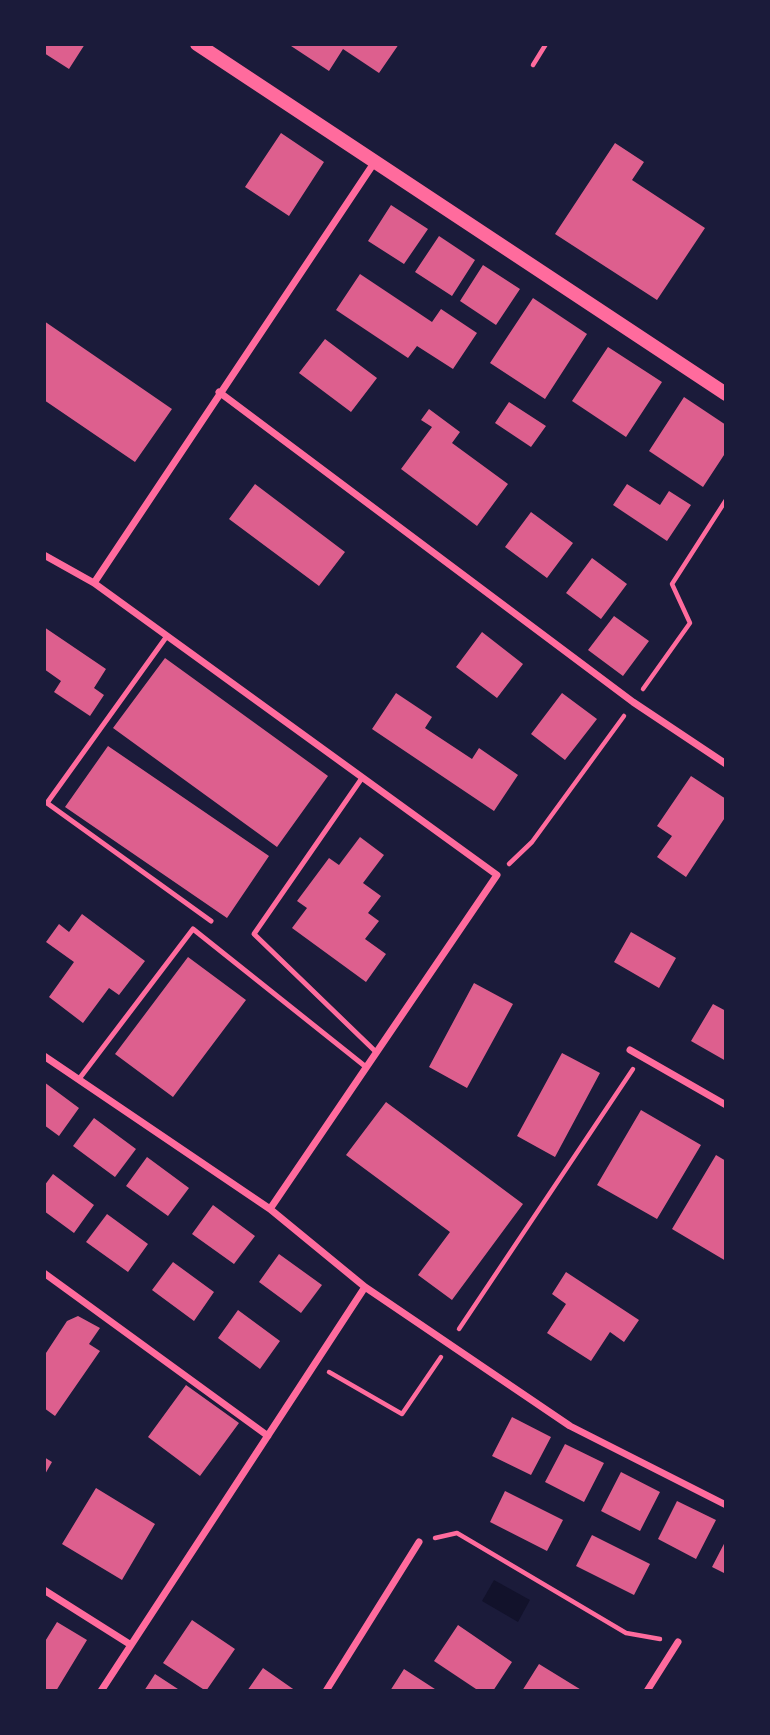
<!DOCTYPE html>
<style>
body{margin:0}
#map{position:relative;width:770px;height:1735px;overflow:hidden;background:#1b1b3a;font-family:"Varela Round",sans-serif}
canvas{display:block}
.frame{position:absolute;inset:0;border:46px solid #1b1b3a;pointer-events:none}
</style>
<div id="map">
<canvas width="770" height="1735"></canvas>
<div class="frame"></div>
</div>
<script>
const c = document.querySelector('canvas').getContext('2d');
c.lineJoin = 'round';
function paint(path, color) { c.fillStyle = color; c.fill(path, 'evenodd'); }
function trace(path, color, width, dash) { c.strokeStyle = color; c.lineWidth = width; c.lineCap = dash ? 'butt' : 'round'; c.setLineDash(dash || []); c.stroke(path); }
const water = new Path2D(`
 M494,1580L530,1600L518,1622L482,1601Z`);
const building = new Path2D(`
 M44,44H85L69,69L44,53Z
 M288,44H399L379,73L343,49L329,71Z
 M281,133L324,162L289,216L245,187Z
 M615,143L644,162L632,180L705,228L657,300L555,234Z
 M391,205L428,229L404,264L368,241Z
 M439,236L475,260L452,296L415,272Z
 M483,265L520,289L496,325L460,301Z
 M360,274L432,322L441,309L477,333L453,369L417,346L408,358L336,310Z
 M533,298L587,334L545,399L490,363Z
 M44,321L172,409L135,462L44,400Z
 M325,339L377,378L351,412L299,373Z
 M608,347L662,382L626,437L572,401Z
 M684,397L726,425V452L703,487L649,451Z
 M509,402L546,426L531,447L495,423Z
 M429,409L460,432L452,443L508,484L477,526L401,469L432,427L421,420Z
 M255,484L345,552L319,586L229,519Z
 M627,484L660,505L669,491L691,505L667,541L613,505Z
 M531,512L573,543L547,578L505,547Z
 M592,558L627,584L601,619L566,593Z
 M614,616L649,641L623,676L588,650Z
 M44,627L106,669L94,688L104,695L90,716L54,692L61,681L44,669Z
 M482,632L523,664L497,698L456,667Z
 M165,658L328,776L277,847L113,728Z
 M396,693L432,717L425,728L472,759L479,748L518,775L494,811L372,729Z
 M562,693L597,719L565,760L531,734Z
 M108,746L269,856L227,918L65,807Z
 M691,776L726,799V816L686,877L657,857L672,836L657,826Z
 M360,837L384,855L363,883L381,896L368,913L379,921L365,939L386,954L366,982L292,928L307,908L297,901L329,858L339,865Z
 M82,914L145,961L119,995L109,988L83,1023L49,997L74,962L46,942L59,924L69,932Z
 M631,932L676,958L659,988L614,962Z
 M188,957L246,1000L173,1097L115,1054Z
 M474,983L513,1004L467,1088L429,1067Z
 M713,1004L726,1011V1061L691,1041Z
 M562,1053L600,1073L555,1157L517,1136Z
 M44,1082L79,1108L59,1136L44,1125Z
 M386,1102L523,1204L452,1300L418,1275L450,1232L346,1155Z
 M641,1110L701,1145L657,1219L597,1185Z
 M94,1118L136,1149L115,1177L73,1146Z
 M716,1155L726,1161V1261L672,1229Z
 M147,1157L189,1188L168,1216L126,1186Z
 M53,1174L94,1205L74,1233L44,1211V1186Z
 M213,1205L255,1236L234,1264L192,1234Z
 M107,1214L148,1244L128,1272L86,1242Z
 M279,1254L322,1285L301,1313L259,1282Z
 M173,1262L214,1292L194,1321L152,1290Z
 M566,1272L639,1320L624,1342L610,1332L591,1361L547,1333L566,1304L552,1294Z
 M238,1310L280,1341L260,1369L218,1338Z
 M78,1316L100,1328L89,1344L100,1351L55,1416L44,1408V1356L67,1321Z
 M186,1385L239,1423L200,1476L148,1437Z
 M512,1417L551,1437L531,1475L492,1456Z
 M565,1444L604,1463L584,1502L545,1482Z
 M44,1457L52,1462L44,1476Z
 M621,1472L660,1492L640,1531L601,1511Z
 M96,1488L155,1524L122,1580L62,1544Z
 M505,1491L563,1520L547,1551L490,1522Z
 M677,1501L716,1520L696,1559L658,1539Z
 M592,1535L650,1564L634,1595L576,1566Z
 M726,1540V1574L712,1567Z
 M192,1620L235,1649L206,1691L163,1663Z
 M57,1622L87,1640L56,1691H45L44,1643Z
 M458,1625L512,1662L493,1691H479L434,1661Z
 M539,1664L583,1691H522Z
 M263,1668L296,1691H247Z
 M404,1669L438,1691H390Z
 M155,1674L181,1691H144Z`);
const path = new Path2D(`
 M533,65L546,44
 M643,689L690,623L672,584L726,500
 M509,864L532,842L624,716
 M459,1329L633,1069
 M329,1372L402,1414L441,1357
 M435,1538L457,1533L626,1633L660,1639`);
const service = new Path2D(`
 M167,636L47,803L211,921
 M362,778L254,934L376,1052
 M79,1079L193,929L366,1067`);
const minor = new Path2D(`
 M219,392L633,702L726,764
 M44,555L94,583L497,875L270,1209
 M94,583L374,163
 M630,1050L726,1105
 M44,1056L270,1209L365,1287L570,1426L726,1505
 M44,1273L268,1436
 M44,1590L131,1645
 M101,1691L365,1287
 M326,1691L419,1542
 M647,1691L678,1642`);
const secondary = new Path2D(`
 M197,44L726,394`);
paint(water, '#12122b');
paint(building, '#dd5f8e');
trace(path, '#ff6b9d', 4.5);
trace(service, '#ff6b9d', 5);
trace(minor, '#ff6b9d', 7);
trace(secondary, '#ff6b9d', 14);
</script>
